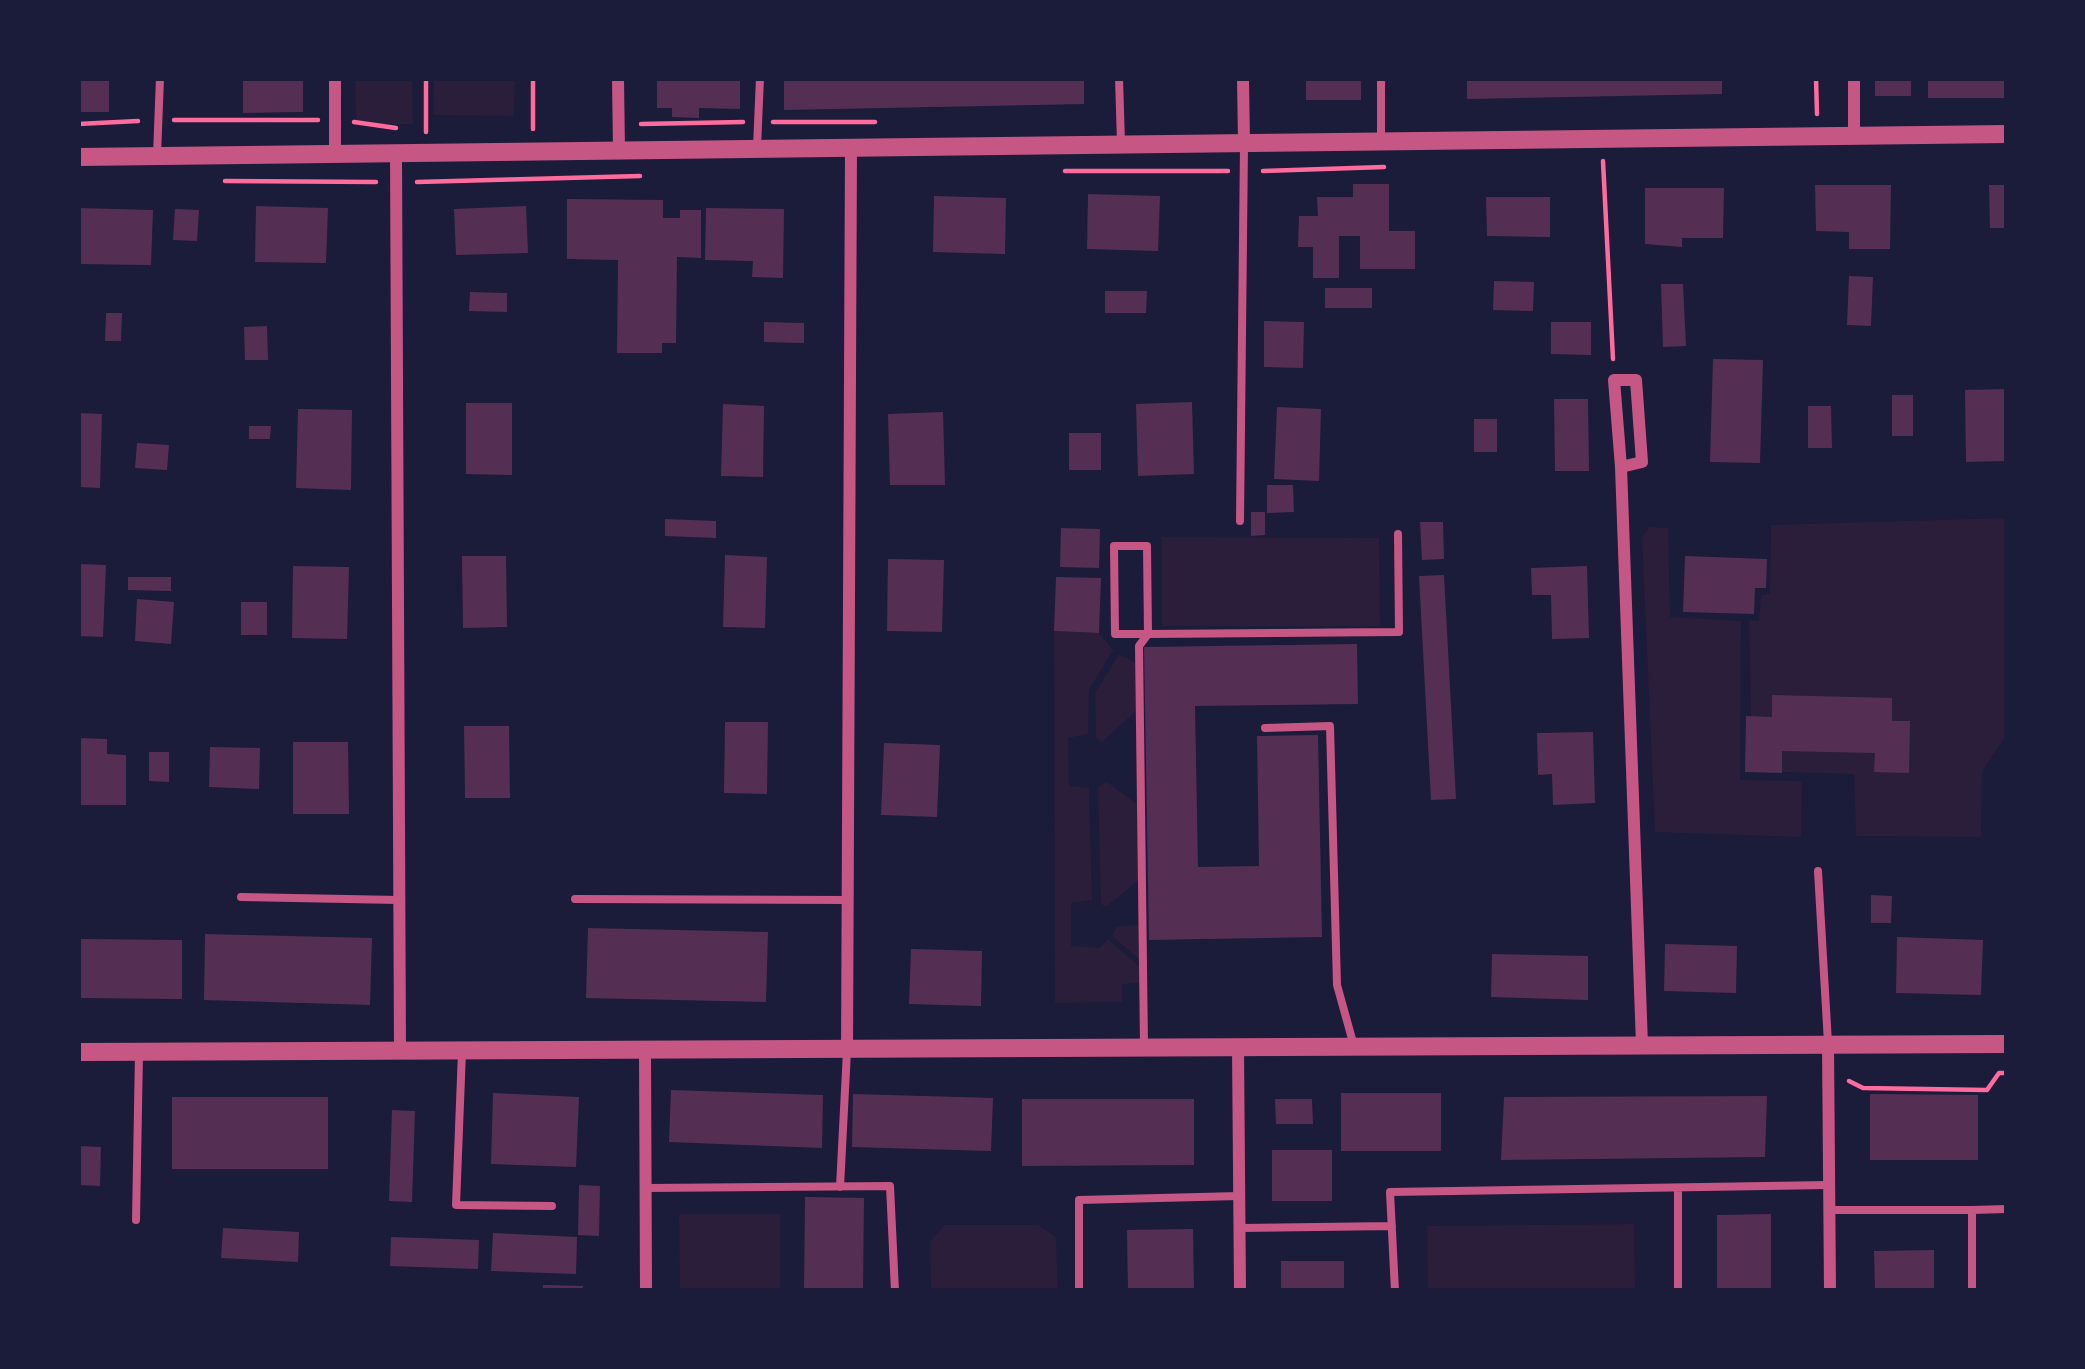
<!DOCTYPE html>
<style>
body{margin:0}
#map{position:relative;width:2085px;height:1369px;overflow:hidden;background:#1b1b3a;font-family:"Nunito Sans",sans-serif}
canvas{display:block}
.frame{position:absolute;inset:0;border:81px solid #1b1b3a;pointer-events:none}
</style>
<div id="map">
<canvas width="2085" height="1369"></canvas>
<div class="frame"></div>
</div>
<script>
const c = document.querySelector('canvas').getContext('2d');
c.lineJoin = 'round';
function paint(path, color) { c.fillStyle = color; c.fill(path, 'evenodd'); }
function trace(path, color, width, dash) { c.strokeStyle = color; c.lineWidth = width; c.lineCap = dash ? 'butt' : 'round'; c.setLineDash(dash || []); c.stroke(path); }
const green = new Path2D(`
 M355,78H412L413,124L356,125Z
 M434,78H515L514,116L433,115Z
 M2007,518V734L1982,771L1981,837L1856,836L1854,774L1752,771L1749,620L1759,621L1761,595L1770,594L1771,525Z
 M1649,527L1668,528L1670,617L1741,621L1740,780L1802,781L1801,837L1655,832L1642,538Z
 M1162,537L1379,538L1380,626H1162Z
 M1054,631L1099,633L1113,650L1089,690L1088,734L1068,738L1069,786L1089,788L1092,900L1071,903V946L1100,948L1108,939L1140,967V983L1122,984V1002L1055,1003Z
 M1119,654L1136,663V711L1102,742L1096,738L1095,693Z
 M1107,782L1137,804L1139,880L1106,907L1101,904L1098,787Z
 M1139,925L1140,960L1112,936L1117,926Z
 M679,1214H780V1291H680Z
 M1634,1224L1635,1291H1428L1427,1226Z
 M944,1225H1038L1056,1237L1058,1291H931L930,1242Z`);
const building = new Path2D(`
 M78,78H109V112H78Z
 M243,78H303V112L243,113Z
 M657,78H740V109L699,108V118L672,117V108H657Z
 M784,78H1084V104L784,110Z
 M1306,78H1361V100H1306Z
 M1467,78H1722V94L1467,99Z
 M1875,78H1911V96H1875Z
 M1928,78H2007V98H1928Z
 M1353,184H1389V231H1415V269H1360V236H1339V278H1313V247H1298L1299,216H1318L1317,197H1353Z
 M1815,185H1891L1890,249H1849V232L1816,231Z
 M1989,185H2007V228H1990Z
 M1645,188H1724L1723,238H1682V247L1645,244Z
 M1088,194L1160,196L1158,251L1087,249Z
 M934,196L1006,198L1005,254L933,252Z
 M1486,197H1550V237L1487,236Z
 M567,199L663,200V218H680V210H701V258L677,257L676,343H662V353H617L618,260L567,259Z
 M256,206L328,208L326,263L255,262Z
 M526,206L528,253L456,255L454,209Z
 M80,208L153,210L151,265L79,264Z
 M706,208L784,209L783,278L752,277L753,261L705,260Z
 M175,209L199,210L197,241L173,240Z
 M1849,276L1873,277L1871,326L1847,325Z
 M1494,281L1534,282L1533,311L1493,310Z
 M1661,284H1683L1686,346L1663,347Z
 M1325,288H1372V308H1325Z
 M1105,291H1147L1146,313H1105Z
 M470,292L507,293V312L469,311Z
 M106,313H122L121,341H105Z
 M1264,321L1304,322L1303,368L1264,367Z
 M764,322L804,323V343L764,342Z
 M1551,322H1591V355L1551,354Z
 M267,326L268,360H245L244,327Z
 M1713,359L1763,360L1760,463L1710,462Z
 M2007,389V461L1966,462L1965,390Z
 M1892,395H1913V436H1892Z
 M1554,399H1588L1589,471H1555Z
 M1192,402L1194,474L1138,476L1136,404Z
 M466,403H512V475L466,474Z
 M723,404L764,406L763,477L721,476Z
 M1808,406H1831L1832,448H1808Z
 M1277,407L1321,409L1319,481L1274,479Z
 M298,409L352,410L351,490L296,488Z
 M943,412L945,485H890L888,414Z
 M78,413L102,414L100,488L78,487Z
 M1474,419H1497V452H1474Z
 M249,426H271L270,439H249Z
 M1069,433H1101V470H1069Z
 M137,443L169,445L167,470L135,468Z
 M1267,485H1293L1294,512L1267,513Z
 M1251,512H1265V535L1251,536Z
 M665,519L716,521V538L665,536Z
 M1420,522H1443L1444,559L1422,560Z
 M1061,528L1100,529L1099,568L1060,567Z
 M725,555L767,557L765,628L723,627Z
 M462,556H506L507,627L463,628Z
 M1685,556L1767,559L1766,588H1755L1754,614L1683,612Z
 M888,559L944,560L942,632L887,631Z
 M78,564L106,565L103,637L78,636Z
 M293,566L349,567L347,639L292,638Z
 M1587,566L1589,638L1552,639L1551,595H1532L1531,568Z
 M1444,575L1456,799L1431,800L1419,576Z
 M128,577H171V591L128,590Z
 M1056,577L1101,578L1099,633L1054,631Z
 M137,599L174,602L171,644L135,641Z
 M241,602H267V635H241Z
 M1357,644L1358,704L1195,706L1198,867L1259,866L1257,736L1318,735L1322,937L1149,940L1144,647Z
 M1772,695L1892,698V721H1910L1909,773L1874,772L1875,753L1782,751V773L1745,772L1746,716L1772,717Z
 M725,722H768L767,794L724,793Z
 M464,726H509L510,798H465Z
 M1593,732L1595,803L1553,805L1552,774L1538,775L1537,733Z
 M78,738L107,739V754L126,755V805H78Z
 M293,742H348L349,814H293Z
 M884,743L940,745L937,817L881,815Z
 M210,747L260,748L259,789L209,787Z
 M149,752H169V782L149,781Z
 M1871,895L1892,896L1891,923H1871Z
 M588,928L768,932L766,1002L586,998Z
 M205,934L372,938L370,1005L204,1000Z
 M1897,937L1983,940L1981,995L1896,993Z
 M78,939L182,940V999L78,998Z
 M1665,944L1737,946L1736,993L1664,991Z
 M911,949L982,951L981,1006L909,1004Z
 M1492,954L1588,956V1000L1491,997Z
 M671,1090L823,1095L822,1148L669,1142Z
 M493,1093L579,1097L576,1167L491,1164Z
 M1341,1093H1441V1151H1341Z
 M853,1094L993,1098L991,1151L852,1147Z
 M1870,1094L1978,1095V1160H1870Z
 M1767,1096L1765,1157L1501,1160L1504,1097Z
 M172,1097H328V1169H172Z
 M1022,1099H1194V1165L1022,1166Z
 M1275,1099H1312L1313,1124H1276Z
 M392,1110L415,1111L412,1202L389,1201Z
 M78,1146L101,1147L100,1186L78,1185Z
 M1272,1150H1332V1201H1272Z
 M579,1185L600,1186L599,1236L578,1235Z
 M805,1197L864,1198L863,1291H804Z
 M1771,1214V1291H1717V1215Z
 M223,1228L299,1232L298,1262L221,1258Z
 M1193,1229L1194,1291H1128L1127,1230Z
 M493,1233L577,1237L576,1274L491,1271Z
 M391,1237L479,1240L478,1269L390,1266Z
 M1934,1250V1291H1875L1874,1251Z
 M1281,1261H1344V1291H1281Z
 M543,1285L583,1286V1291H543Z`);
const path = new Path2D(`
 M1816,78L1817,114
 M174,120H318
 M354,122L396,128
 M773,122H875
 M78,124L138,121
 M641,124L743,122
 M533,129V78
 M426,132V78
 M1603,161L1613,359
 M1065,171H1228
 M1263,171L1384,167
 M225,181L376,182
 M417,182L640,176
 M1849,1081L1863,1088L1987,1090L1999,1073H2007`);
const service = new Path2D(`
 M1119,78L1121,143
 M1381,140V78
 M757,147L760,78
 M157,155L160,78
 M1240,521L1244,145
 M1265,728L1330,726L1337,985L1354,1046
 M1818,871L1828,1043
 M241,897L399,900
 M575,899L847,900
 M1144,1046L1139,646L1148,634L1147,546H1114L1115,634H1148L1399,632L1398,534
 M462,1052L456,1205L552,1206
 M840,1187L847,1051
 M647,1188L890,1186L895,1291
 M1678,1188V1291
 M1829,1210H1972V1291
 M1972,1210L2007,1209
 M136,1220L139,1053
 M1241,1228L1392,1226
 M1079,1291V1200L1239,1196
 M1395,1291L1390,1192L1828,1185`);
const minor = new Path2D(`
 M335,78V154
 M618,78L619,151
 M1243,78L1244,143
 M1854,78V135
 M396,154L400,1051
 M1621,467L1642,462L1636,380H1614L1621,467L1642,1045
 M1828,1045L1830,1291
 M1238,1047L1240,1291
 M847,1049L851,148
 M645,1050L646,1291`);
const tertiary = new Path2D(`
 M78,157L2007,134
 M78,1052L2007,1044`);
paint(green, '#2a1e3b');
paint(building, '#542f53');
trace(path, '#ff6b9d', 4.5);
trace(service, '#c65784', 8);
trace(minor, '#c65784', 12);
trace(tertiary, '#c65784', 18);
</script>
